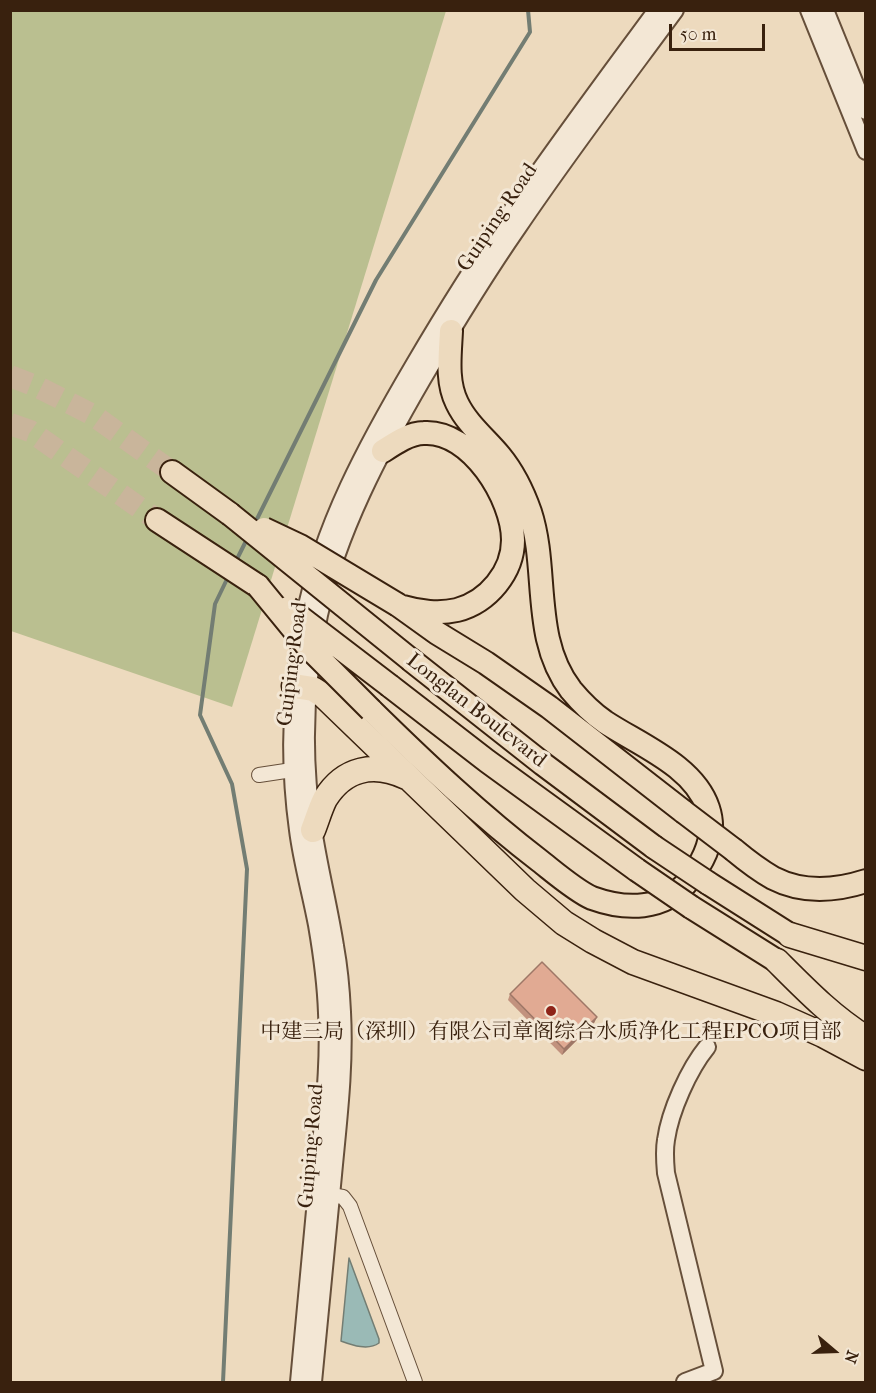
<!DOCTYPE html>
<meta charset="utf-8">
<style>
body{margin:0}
#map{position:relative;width:876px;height:1393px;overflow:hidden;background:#eddabe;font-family:"IM FELL French Canon",serif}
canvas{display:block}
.frame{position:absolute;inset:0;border:12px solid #39210e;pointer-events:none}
.north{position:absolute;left:804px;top:1321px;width:60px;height:60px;-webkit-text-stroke:4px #f3e7d5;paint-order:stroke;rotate:109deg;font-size:16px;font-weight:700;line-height:24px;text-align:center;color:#39210e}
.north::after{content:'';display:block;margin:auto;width:21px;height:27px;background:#39210e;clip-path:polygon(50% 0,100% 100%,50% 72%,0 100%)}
.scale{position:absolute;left:669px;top:24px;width:96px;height:27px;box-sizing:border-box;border:3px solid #39210e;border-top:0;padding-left:8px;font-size:18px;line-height:21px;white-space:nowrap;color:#39210e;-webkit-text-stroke:4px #f3e7d5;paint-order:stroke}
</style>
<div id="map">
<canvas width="876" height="1393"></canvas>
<div class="frame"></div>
<div class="north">N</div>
<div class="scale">50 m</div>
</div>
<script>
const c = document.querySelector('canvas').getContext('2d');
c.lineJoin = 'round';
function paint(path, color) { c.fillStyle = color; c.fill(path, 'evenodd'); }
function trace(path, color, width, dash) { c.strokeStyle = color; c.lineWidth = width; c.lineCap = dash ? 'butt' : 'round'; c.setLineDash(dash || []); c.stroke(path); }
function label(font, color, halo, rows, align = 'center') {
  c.font = font + ' "IM FELL French Canon","Noto Serif SC",serif'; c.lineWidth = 6; c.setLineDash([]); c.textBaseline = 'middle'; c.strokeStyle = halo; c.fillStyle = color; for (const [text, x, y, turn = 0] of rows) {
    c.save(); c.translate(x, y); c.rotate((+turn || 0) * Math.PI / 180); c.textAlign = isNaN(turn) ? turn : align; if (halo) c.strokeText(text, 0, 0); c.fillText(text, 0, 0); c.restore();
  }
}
const green = new Path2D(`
 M11,11H446L232,707L11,631Z`);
const water = new Path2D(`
 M349,1258L379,1339V1343C368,1351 352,1345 341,1341Z`);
const stream = new Path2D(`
 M254,525L376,280L530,32L528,10
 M235,563L248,537
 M223,1382L247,869L232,784L200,715L215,604L229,575`);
const trunkTunnel = new Path2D(`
 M10,376L36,386L93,415L172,472
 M10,424L30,431L157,520`);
const minor = new Path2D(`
 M259,775L292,770
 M331,1195L343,1197L350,1206L415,1382`);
const tertiary = new Path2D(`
 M809,10L866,151
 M825,10L866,111
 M299,1382C305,1311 312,1240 319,1168C323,1117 330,1065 327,1013C326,983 322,954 317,925C311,893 302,862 298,830C288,758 291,687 305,616C322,527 368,443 414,365C444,314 475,264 509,215C556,146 607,78 657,10
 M313,1382C320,1313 326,1244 333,1175C338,1121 345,1067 342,1012C341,990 339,968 335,946C329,907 319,869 313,829C302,758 304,685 319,615C338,531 380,452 423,378C453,327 484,276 518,227C568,153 622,82 675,10
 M685,1382L714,1371L666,1173C665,1162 664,1151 666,1140C670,1111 689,1069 707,1047`);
const trunk = new Path2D(`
 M383,451C395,443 410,433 424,433C471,430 513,499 513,540C513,572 488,602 457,610C440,614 419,612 403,607
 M172,472L230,514
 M157,520L258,586
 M398,605L437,633L486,663L549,707L684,812
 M411,660L543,764L654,847
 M390,686L487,761L637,870
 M371,710C425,763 480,815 540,861C554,872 576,891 592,898C625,910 664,911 688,881C705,860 717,835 708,808C694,766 640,745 605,722C592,713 581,702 571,690C531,638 549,570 530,512C523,492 514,473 500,456C486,439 467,424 457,403C446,381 450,354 451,331
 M734,850C746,860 759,870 773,878C802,893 835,891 866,881
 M708,883L790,935
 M691,907L777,961`);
const motorway = new Path2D(`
 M294,686L313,689L324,696L525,890L564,923L593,941L633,962L776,1014L823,1035L866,1058
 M313,830C317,820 320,809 325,799C344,768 374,762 406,777
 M790,935L866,958
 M777,961C805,989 832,1017 866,1038`);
const trunkBridge = new Path2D(`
 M230,514L411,660
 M264,529L300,546L398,605
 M258,586L308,647L371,710
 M288,608L390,686
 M684,812L734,850
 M654,847L708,883
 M637,870L691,907`);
const wall = new Path2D(`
 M510,994L597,1017L594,1023L562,1055L508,1000Z`);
const shadedWall = new Path2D(`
 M597,1017L594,1023L562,1055L564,1049Z`);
const building = new Path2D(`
 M542,962L597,1017L564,1049L510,994Z`);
const markers = [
 [551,1011,6,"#8f2418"]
];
const streetNames = [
 ["Guiping Road",498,218,-56],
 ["Guiping Road",293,664,-83],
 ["Longlan Boulevard",476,711,38],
 ["Guiping Road",312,1146,-85]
];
const poiNames = [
 ["中建三局（深圳）有限公司章阁综合水质净化工程EPCO项目部",551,1033]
];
paint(green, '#babf90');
paint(water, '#9abab6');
trace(water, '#737d73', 1.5);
trace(stream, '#737d73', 4);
trace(trunkTunnel, '#c9b59b', 22, [22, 11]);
trace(minor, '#664f3a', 16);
trace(tertiary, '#664f3a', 20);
trace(trunk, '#39210e', 26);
trace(motorway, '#39210e', 27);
trace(minor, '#f3e7d5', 14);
trace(tertiary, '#f3e7d5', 16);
trace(trunk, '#eddabe', 22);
trace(motorway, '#eddabe', 24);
trace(trunkBridge, '#39210e', 26, []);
trace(trunkBridge, '#eddabe', 22);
paint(wall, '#c2927e');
paint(shadedWall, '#9e7767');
paint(building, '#e1aa93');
trace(building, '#9e7767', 1.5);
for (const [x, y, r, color] of markers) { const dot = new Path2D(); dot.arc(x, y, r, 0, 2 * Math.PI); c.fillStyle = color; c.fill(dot); trace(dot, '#f3e7d5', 2); }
label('21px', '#39210e', '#f3e7d5', streetNames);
label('21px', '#39210e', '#f3e7d5', poiNames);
</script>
